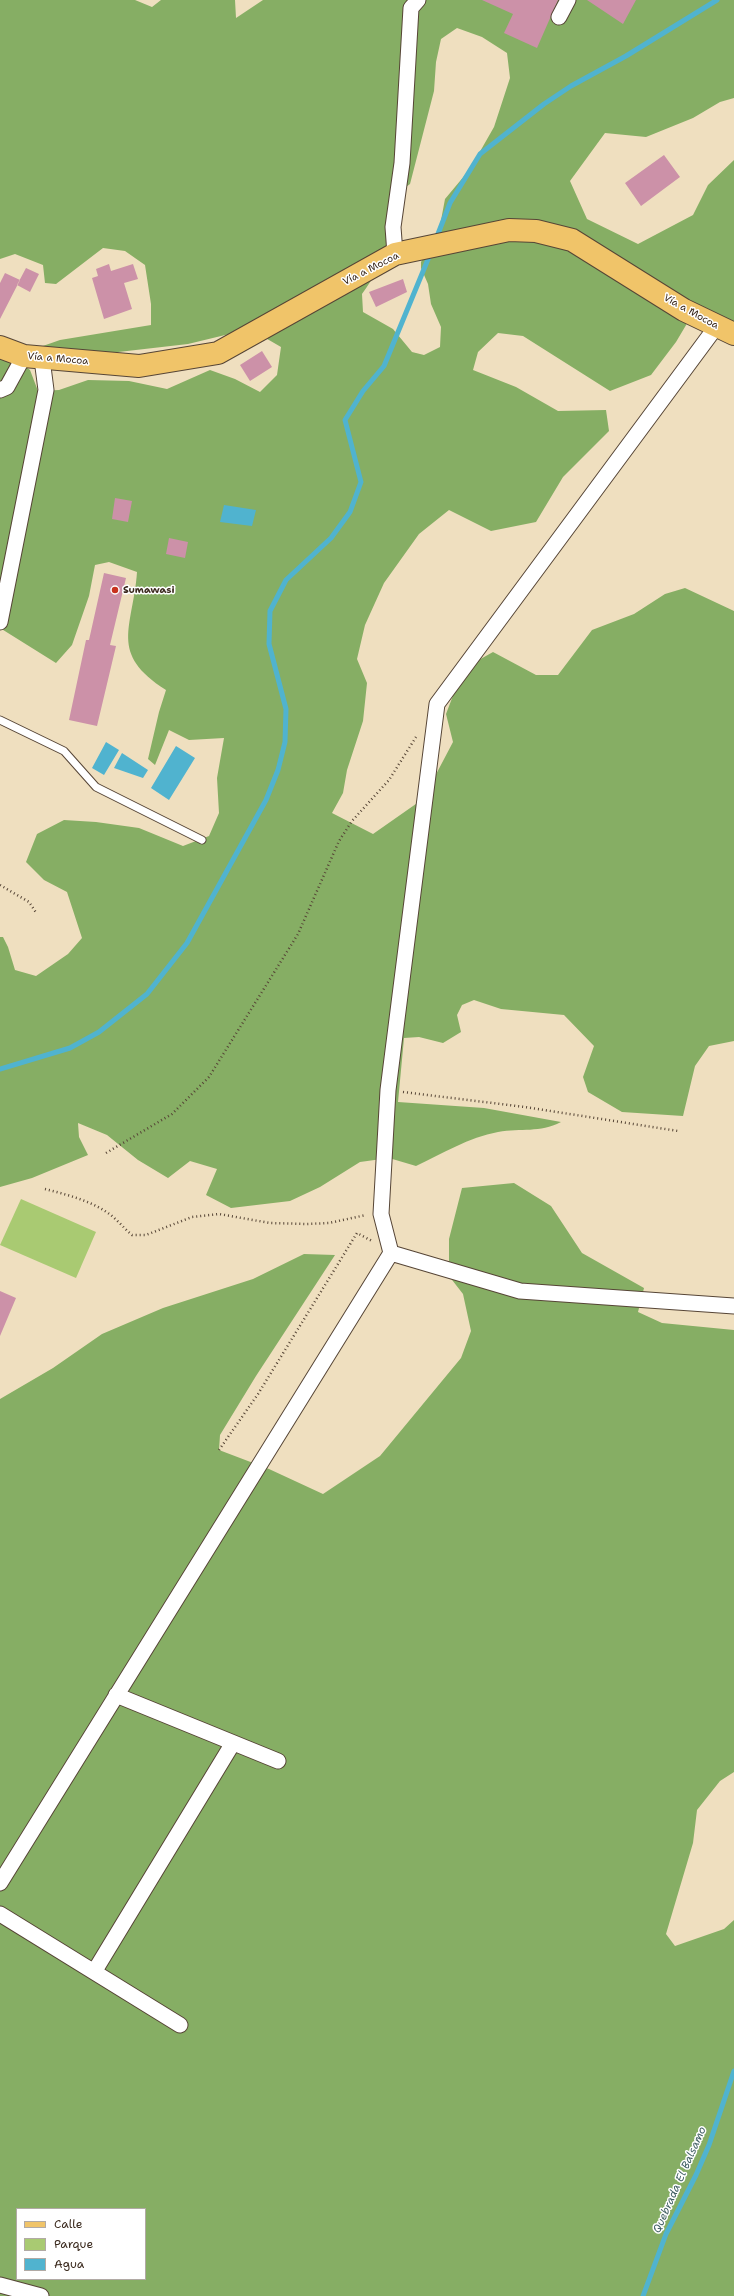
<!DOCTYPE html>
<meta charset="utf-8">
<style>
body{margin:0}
#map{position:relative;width:734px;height:2296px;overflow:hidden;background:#efdfbf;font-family:"Shantell Sans",sans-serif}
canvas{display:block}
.legend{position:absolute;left:16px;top:2208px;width:130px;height:72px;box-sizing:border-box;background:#fff;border:1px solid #b1aaa5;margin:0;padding:5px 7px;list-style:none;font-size:12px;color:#3b2a1e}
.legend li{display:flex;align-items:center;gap:8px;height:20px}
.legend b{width:20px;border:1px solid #b1aaa5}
</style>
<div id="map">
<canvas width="734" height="2296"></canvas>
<ul class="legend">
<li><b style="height:5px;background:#f0c469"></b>Calle</li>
<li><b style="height:11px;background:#a9ca72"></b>Parque</li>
<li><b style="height:11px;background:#50b3cf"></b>Agua</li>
</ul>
</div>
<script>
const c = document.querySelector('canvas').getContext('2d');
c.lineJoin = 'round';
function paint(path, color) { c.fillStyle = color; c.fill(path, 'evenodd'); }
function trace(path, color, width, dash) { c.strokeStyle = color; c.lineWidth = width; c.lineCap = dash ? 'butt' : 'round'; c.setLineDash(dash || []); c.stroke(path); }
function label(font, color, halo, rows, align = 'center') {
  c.font = font + ' "Shantell Sans",sans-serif'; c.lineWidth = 3; c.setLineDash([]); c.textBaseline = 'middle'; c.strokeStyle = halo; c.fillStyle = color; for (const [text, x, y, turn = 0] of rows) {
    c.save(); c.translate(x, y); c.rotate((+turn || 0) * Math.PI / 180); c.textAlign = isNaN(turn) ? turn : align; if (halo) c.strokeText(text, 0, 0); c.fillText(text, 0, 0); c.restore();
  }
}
const green = new Path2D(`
 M21,1199L96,1232L76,1278L0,1245Z`);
const forest = new Path2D(`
 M0,0H135L152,7L161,0H235L236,18L263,0H734V98L720,102L693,118L646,137L605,133L570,181L587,219L638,244L693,215L708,185L734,160V325L698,305L676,342L651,375L610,391L523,336L498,333L478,352L473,370L516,387L558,411L606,410L609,431L563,477L536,522L491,531L449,510L419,534L384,583L365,625L357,659L367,683L363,721L347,770L343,793L332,813L373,834L423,799L453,742L446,714L459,680L477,661L493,652L536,675H558L592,630L634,614L665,594L685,588L734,611V1041L709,1046L695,1066L683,1116L622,1112L588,1092L583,1077L594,1046L564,1015L501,1009L474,1000L462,1005L457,1015L461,1032L443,1043L419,1037L404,1038L398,1102L484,1108L561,1122C539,1133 522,1128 498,1132C469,1137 442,1154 416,1166L389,1158L360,1162L320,1187L290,1201L231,1208L206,1195L217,1169L190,1161L168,1178L138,1160L107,1135L78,1123L79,1137L88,1155L32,1178L0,1187V937H3L8,947L15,970L36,976L68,954L82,938L67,892L44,880L26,862L37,834L64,820L96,822L139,828L183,846L209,836L219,813L217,778L224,738L189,740L169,730L155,765L148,759L159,712L166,690C108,653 133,628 137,572L109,562L95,565L89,596L72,645L56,663L0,628V348L4,349L30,370L38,391L59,390L88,380L129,381L167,389L210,370L235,379L260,392L277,375L281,347L250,329L188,344L101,354L40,347L60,340L151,325V304L145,265L125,251L103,248L56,284L45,283L43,265L15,254L0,259ZM457,28L482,37L507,53L510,78L494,127L470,169L445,199L439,231L421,262V268L428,284L431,304L441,327L440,347L424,355L412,352L393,329L363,312L362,294C387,260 389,236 395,195L410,184L434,91L436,62L441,39Z
 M514,1183L551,1206L582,1253L644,1288L638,1312L662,1323L734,1330V1772L720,1781L697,1810L693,1843L666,1934L675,1946L724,1929L734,1920V2296H0V1399L53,1368L102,1334L163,1308L253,1279L304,1254L335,1255L256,1376L220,1435L219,1450L269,1469L323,1494L380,1456L461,1358L471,1331L463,1294L449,1276V1239L462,1188ZM17,2209H145V2279H17Z`);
const water = new Path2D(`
 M224,505L256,510L252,526L220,522Z
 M106,742L119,750L104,775L92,768Z
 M176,746L195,758L169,800L151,788Z
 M122,753L148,770L143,778L114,768Z`);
const stream = new Path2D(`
 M436,239L450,203L480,154L544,104L571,86L626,56L717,0
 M0,1069L70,1048L99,1032L147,994L187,943L266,800L278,770L285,742L286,709L269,644L270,611L286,580L331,538L350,512L361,482L345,420L363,391L384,366L431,252
 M643,2296L666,2234L696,2175L709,2145L734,2071`);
const building = new Path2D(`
 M482,0H558L537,48L504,33L513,14Z
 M587,0H636L623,24Z
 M664,155L680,177L641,206L625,183Z
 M109,264L111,271L133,264L138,279L124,283L132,309L104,319L92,278L98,276L96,269Z
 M26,268L39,274L30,292L17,285Z
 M5,273L20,280L0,319V283Z
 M403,279L407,292L376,307L369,292Z
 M262,351L272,367L250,381L240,365Z
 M115,498L132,501L128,522L112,519Z
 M169,538L188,542L185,558L166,554Z
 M104,573L126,578L110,645L116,646L97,726L69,720L86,640H89Z
 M0,1291L16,1298L0,1336Z`);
const path = new Path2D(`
 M0,885L29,902L37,914
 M403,1092L525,1107L678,1131
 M106,1153L172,1114L209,1077L298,934L339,841L352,821L389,780L416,737
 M45,1189C68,1195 93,1201 112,1216C119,1222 125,1229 132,1235H146L192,1217L219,1214L270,1223L307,1224L329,1223L366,1215
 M219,1450L258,1394L357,1233L372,1241`);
const lane = new Path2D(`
 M0,720L64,751L96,787L202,840`);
const street = new Path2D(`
 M559,17L568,0
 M395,254L393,227L402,163L411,8L418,0
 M0,390L7,387L24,356
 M0,622L46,390L42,359
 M391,1253L520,1291L734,1306
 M116,1695L278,1761
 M0,1883L391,1253L381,1214L388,1090L437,704L716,327
 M0,1914L180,2025
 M94,1972L233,1743
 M0,2285L41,2296`);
const primary = new Path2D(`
 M0,347L24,356L139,366L218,353L395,254L509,230L536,231L572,240L684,310L734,334`);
const markers = [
 [115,590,4,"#c8321e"]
];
const streetNames = [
 ["Vía a Mocoa",371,269,-27],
 ["Vía a Mocoa",691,312,29],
 ["Vía a Mocoa",58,359,5]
];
const poiNames = [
 ["Sumawasi",123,590]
];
const waterNames = [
 ["Quebrada El Balsamo",680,2180,-66]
];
paint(green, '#a9ca72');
paint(forest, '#86ae64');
paint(water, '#50b3cf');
trace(stream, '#50b3cf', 5);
paint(building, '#cc91a8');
trace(lane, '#564536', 9);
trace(street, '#564536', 17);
trace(primary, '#564536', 24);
trace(path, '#564536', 2.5, [1, 3]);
trace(lane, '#fff', 7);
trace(street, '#fff', 15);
trace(primary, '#f0c469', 22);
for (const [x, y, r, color] of markers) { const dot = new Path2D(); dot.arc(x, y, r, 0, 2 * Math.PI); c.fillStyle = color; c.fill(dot); trace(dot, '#fff', 1.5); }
label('10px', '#3b2a1e', '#fff', streetNames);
label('bold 10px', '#3b2a1e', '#fff', poiNames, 'left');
label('italic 11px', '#436165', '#fff', waterNames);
</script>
